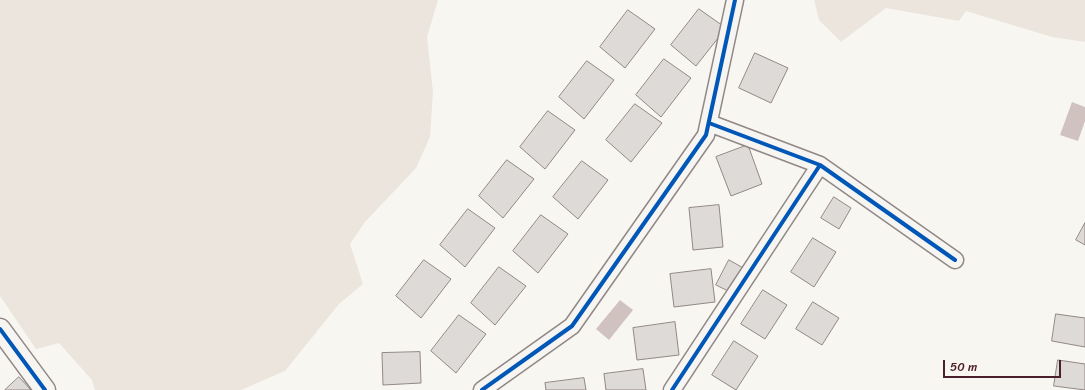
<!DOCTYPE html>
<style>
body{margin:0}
#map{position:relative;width:1085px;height:390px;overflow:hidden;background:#f8f6f0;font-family:Sriracha,sans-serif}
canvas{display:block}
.scale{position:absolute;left:943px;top:360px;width:118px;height:18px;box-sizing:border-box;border:2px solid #4a1f2b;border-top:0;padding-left:5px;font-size:12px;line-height:14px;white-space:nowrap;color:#4a1f2b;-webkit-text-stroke:3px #fbf7ec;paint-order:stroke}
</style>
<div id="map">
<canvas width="1085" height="390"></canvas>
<div class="scale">50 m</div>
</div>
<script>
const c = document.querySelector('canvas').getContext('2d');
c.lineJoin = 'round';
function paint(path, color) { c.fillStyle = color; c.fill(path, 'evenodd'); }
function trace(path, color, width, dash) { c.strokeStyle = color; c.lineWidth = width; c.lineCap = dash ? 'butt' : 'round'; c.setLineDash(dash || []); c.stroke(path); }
const green = new Path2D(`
 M0,0H438L427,37L433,92L430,137L416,168L365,222L350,244L363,284L339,304L285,371L241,390H95L92,380L59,343L36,349L0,296Z
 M814,0H1085V42L1052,37L966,11L959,21L886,8L841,42L819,20Z`);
const water = new Path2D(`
 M1072,102L1085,107V121L1078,141L1060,135Z
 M620,300L633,310L609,340L596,329Z`);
const building = new Path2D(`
 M699,9L726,28L696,66L671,45Z
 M628,10L655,29L625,68L600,47Z
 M755,53L788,68L771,103L739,88Z
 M664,59L691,78L661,117L636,95Z
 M587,61L614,80L584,119L559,97Z
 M635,104L662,123L631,162L606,140Z
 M548,111L575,130L545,169L520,147Z
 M748,145L762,184L731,196L716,157Z
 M507,160L534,179L503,218L479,196Z
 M582,161L608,180L578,219L553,197Z
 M834,197L851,208L839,229L821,218Z
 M719,205L723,247L693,250L689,208Z
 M468,209L495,228L465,267L440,245Z
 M541,215L568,234L538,273L513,251Z
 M1085,223V245L1076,240Z
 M813,238L836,252L814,287L791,272Z
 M424,260L451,279L421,318L396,296Z
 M729,260L747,270L734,294L716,285Z
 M499,267L526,286L495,325L471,303Z
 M711,269L715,302L674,307L670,274Z
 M763,290L787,305L765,339L741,324Z
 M813,302L839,318L822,345L796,329Z
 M1056,314L1085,318V347L1052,341Z
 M459,315L486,334L456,373L431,351Z
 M675,322L679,355L637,360L633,328Z
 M734,341L758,356L736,390L712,375Z
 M420,352L421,383L383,385L382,353Z
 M1058,360L1085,364V390L1054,386Z
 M643,369L646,390H606L604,374Z
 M19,377L31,390H5Z
 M584,378L586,390H546L545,383Z`);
const minor = new Path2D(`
 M820,165L955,260
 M482,390L572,326L706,135L735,0
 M672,390L820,165L709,123`);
const tertiary = new Path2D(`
 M0,329L45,390`);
const cycleway = new Path2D(`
 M820,165L955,260
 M0,329L45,390
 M482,390L572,326L706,135L735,0
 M672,390L820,165L709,123`);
paint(green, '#ece5de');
paint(water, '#d0c3bf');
paint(building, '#dedad7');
trace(building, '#918787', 1);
trace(minor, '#918787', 19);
trace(tertiary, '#918787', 23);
trace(minor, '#f6f5f1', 16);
trace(tertiary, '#f6f5f1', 20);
trace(cycleway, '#0057b8', 4);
</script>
